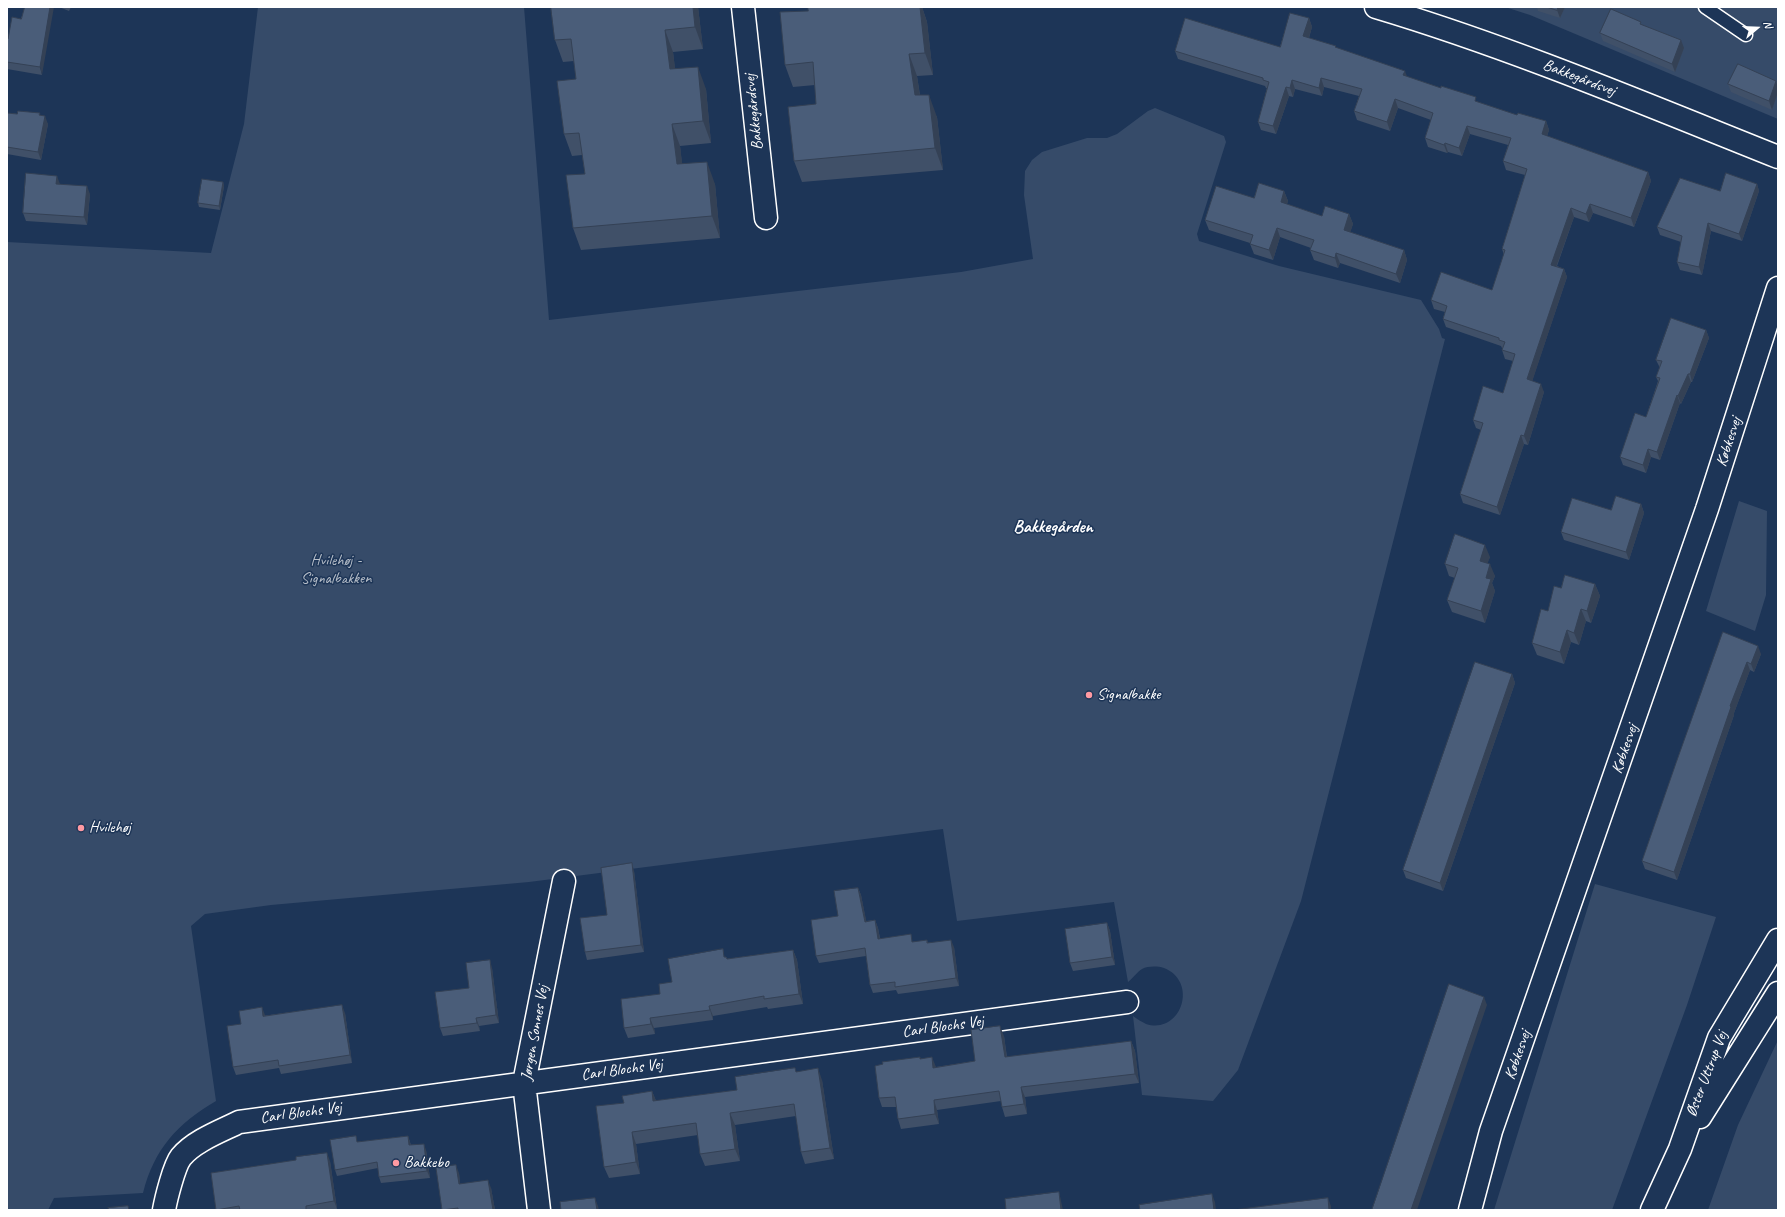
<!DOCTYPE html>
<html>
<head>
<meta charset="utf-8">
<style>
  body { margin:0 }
  #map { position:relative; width:1785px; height:1217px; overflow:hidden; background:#1d3557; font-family:Caveat,sans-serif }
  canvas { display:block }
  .frame { position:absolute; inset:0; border:8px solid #fff; pointer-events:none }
  .north { position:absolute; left:1737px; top:8px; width:40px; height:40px; -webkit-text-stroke:3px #1d3557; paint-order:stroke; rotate:71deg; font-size:11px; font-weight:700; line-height:16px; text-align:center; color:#fff }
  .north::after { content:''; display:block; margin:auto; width:14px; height:18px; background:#fff; clip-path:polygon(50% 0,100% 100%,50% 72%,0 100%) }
</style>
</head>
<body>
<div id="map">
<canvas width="1785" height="1217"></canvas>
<div class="frame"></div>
<div class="north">N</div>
</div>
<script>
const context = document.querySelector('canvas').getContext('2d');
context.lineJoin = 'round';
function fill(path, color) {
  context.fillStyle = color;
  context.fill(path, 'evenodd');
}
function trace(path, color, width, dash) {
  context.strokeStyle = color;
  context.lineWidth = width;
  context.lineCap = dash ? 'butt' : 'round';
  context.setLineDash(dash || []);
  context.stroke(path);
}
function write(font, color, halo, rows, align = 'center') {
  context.font = font + ' Caveat,sans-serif';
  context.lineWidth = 3;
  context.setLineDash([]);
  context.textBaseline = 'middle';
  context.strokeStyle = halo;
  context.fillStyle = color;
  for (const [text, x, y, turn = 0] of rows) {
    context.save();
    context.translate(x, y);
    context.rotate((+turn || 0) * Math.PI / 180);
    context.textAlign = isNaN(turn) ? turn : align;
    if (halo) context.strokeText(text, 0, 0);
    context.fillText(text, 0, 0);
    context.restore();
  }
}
const green = new Path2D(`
  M258 7H524L549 320 961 272 1033 259 1024 195 1025 171 1032 160 1042 152 1087 138H1107L1117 134 1148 111 1155 108 1224 136 1226 142 1197 234 1199 241 1279 266 1421 300 1439 329 1442 338 1445 339 1301 901 1238 1070 1213 1101 1142 1095 1133 1016C1137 1019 1142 1022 1146 1024 1181 1035 1199 982 1164 968 1157 966 1148 966 1142 969 1137 972 1133 978 1128 982L1114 902 957 921 943 829 529 882 271 905 205 914 191 926 216 1101C178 1123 154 1149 143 1193L54 1198 48 1210H7V242L211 253 244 124Z
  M1505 7H1778V119L1530 15Z
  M1739 501 1767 511 1766 595 1755 631 1706 611Z
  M1595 884 1716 917 1687 1005 1612 1210H1494Z
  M1778 1040V1210H1708L1738 1125Z`);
const service = new Path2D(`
  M1705 7 1746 35`);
const minor = new Path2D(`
  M743 7 766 218
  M1376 7C1513 48 1645 104 1778 157
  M164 1210C166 1199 174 1166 181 1157 194 1141 221 1131 239 1122L1127 1002
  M539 1210 524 1083 564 881
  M1470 1210 1491 1131 1707 509 1778 288`);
const tertiary = new Path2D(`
  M1700 1117 1778 993
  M1652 1210 1680 1149 1719 1038 1778 940`);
const wall = new Path2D(`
  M25 7 42 75 7 69V39H8L21 19Z
  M59 7H71L69 11Z
  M551 7H698L703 49 673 52 675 69 706 89 711 143 680 146 682 164 715 184 720 238 581 250 573 228 585 174 582 155 572 156 564 134 576 79 574 61 563 62 555 40Z
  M808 7H922L927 22 933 75 917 76 920 95 937 117 943 170 802 182 794 161 816 104 815 85 793 87 785 65 808 11Z
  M1537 7H1565L1560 18 1538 11Z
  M1309 18 1312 27 1309 38 1336 48 1407 77 1478 102 1517 115 1546 121 1549 130 1547 136 1648 172 1651 181 1634 227 1593 213 1589 222 1574 217 1557 266 1564 269 1567 277 1532 381 1544 392 1528 445 1524 444 1500 515 1463 503 1460 494 1481 430 1476 428 1473 420 1503 393 1513 361 1505 359 1502 350 1503 349 1502 348 1501 346 1446 327 1443 319 1445 312 1434 309 1431 300 1492 290 1504 255 1502 249 1525 175 1506 170 1503 161 1508 145 1470 134 1462 156 1448 152 1447 153 1428 147 1425 138 1431 120 1398 108 1390 131 1357 120 1354 111 1359 96 1324 87 1322 96 1295 89 1293 97 1289 96 1276 134 1261 130 1258 122 1267 88H1266L1265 86 1178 59 1175 51 1280 47Z
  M1600 33 1684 48 1675 72 1603 41Z
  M1776 81 1778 87V92L1772 110 1731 92 1728 84Z
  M7 113 17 114 40 113V115L48 124 41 160 7 154Z
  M223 182 224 186 220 210 199 207 198 203Z
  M60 184 90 194 87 225 26 221 23 213Z
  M1757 184 1759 191 1742 241 1711 231 1702 275 1680 270 1677 262 1681 242 1660 235 1657 227 1720 191Z
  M1284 191 1288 201 1287 204 1322 216 1349 214 1353 224 1350 232 1404 250 1407 260 1400 283 1340 263 1338 268 1314 260 1310 250 1311 248 1280 237 1273 260 1254 254 1250 244V243L1209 230 1205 220 1254 198Z
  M1706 330 1709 338 1692 382H1691L1681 404 1680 403 1660 460 1651 457 1646 473 1623 465 1620 457 1646 417 1658 381 1656 377 1660 368 1656 360Z
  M1641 504 1644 513 1629 560 1564 540 1561 532 1611 510Z
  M1490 557 1487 563 1495 576 1492 583 1495 591 1485 623 1452 612 1447 600 1455 578 1449 576 1445 564Z
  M1595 584 1600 596 1591 623 1586 621 1579 645 1571 642 1564 664 1537 655 1532 643 1548 611 1561 588Z
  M1723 632 1761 654 1754 672 1750 670 1734 713V715L1677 880 1645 869 1642 861Z
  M1512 674 1515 683 1443 891 1406 878 1403 870Z
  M634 871 644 952 587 960 585 952Z
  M858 888 861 895 866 921 875 920 878 928 880 938 914 942 927 940 928 943 954 947 959 986 898 994 896 990 873 993 870 985 866 956 819 963 816 956 838 916Z
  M1107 923 1110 931 1115 965 1073 971 1070 963Z
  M793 950 797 960 803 1004 768 1009 767 1007 713 1016V1020L654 1028 655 1034 628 1038 624 1028 660 994 672 982 726 957 727 959Z
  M492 968 499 1023 479 1026 480 1031 443 1036 440 1028 469 988Z
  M345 1013 352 1063 281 1074 279 1068 236 1075 233 1067 241 1024 265 1016Z
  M1004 1036 1007 1057 1131 1041 1135 1051 1139 1083 1025 1097 1027 1114 1005 1117 1002 1107 1001 1101 937 1110 939 1124 901 1129 898 1119 896 1107H882L879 1098 883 1064 920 1059 936 1067 975 1061Z
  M796 1072 822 1080 834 1159 805 1164 801 1152 796 1116 735 1125 740 1161 705 1166 700 1154 698 1135 636 1144 640 1174 609 1178 604 1167 624 1103 652 1091 656 1101 737 1090Z
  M408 1136 411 1145 426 1150 430 1178 381 1183 379 1177 378 1168 337 1176 335 1170 358 1142Z
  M330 1161 337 1209 333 1210H216L211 1173Z
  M459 1173 460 1184 491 1188 495 1210H442Z`);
const shadedWall = new Path2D(`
  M50 7H54L42 75 40 67Z
  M693 7H698L703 49 695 27Z
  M920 7H922L927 22 933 75 925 53Z
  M1558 7H1565L1560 18 1557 10Z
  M1309 18 1312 27 1307 44 1303 36Z
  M665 30 673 52 678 91 670 69Z
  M1681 40 1684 48 1675 72 1672 64Z
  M909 54 917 76 923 117 915 95Z
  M698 67 706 89 711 143 703 121Z
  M1405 71 1408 79 1403 75Z
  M1321 78 1324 87 1322 96 1319 88Z
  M1292 80 1295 89 1293 97 1290 88Z
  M1776 81 1778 87V92L1772 110 1769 101Z
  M1286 87 1289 96 1276 134 1273 126Z
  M929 95 937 117 943 170 935 148Z
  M1395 99 1398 108 1390 131 1387 122Z
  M45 116 48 124 41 160 38 152Z
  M1546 121 1549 130 1545 142 1542 134Z
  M672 124 680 146 685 186 677 164Z
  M1467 126 1470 134 1462 156 1459 148Z
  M1445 143 1448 152 1447 153 1444 145Z
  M707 162 715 184 720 238 712 216Z
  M1648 172 1651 181 1634 227 1631 218Z
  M57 176 60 184 59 192 56 184Z
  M223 182 224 186 220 210 219 206Z
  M1757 184 1759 191 1742 241 1739 234Z
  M87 186 90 194 87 225 84 217Z
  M1284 191 1288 201 1284 212 1281 202Z
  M1590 204 1593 213 1589 222 1586 214Z
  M1571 208 1574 217 1554 273 1551 265Z
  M1349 214 1353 224 1348 240 1344 230Z
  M1708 223 1711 231 1702 275 1699 267Z
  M1277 228 1280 237 1273 260 1269 250Z
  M1404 250 1407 260 1400 283 1396 274Z
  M1336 253 1340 263 1338 268 1335 258Z
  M1564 269 1567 277 1530 388 1527 379Z
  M1706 330 1709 338 1692 382 1690 374Z
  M1688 374 1691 382 1681 404 1678 396Z
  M1541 384 1544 392 1528 445 1524 436Z
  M1677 395 1680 403 1660 460 1657 452Z
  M1521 435 1524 444 1500 515 1497 507Z
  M1648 449 1651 457 1646 473 1643 465Z
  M1641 504 1644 513 1629 560 1626 552Z
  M1485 545 1490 557 1484 573 1480 561Z
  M1490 564 1495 576 1492 583 1495 591 1485 623 1481 611 1486 578Z
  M1595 584 1600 596 1591 623 1587 611Z
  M1581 609 1586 621 1579 645 1574 633Z
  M1567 630 1571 642 1564 664 1560 652Z
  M1758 646 1761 654 1754 672 1751 664Z
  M1747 662 1750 670 1734 713V715L1677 880 1674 872 1730 706Z
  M1512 674 1515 683 1443 891 1440 883Z
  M632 863 634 871 644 952 641 945Z
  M858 888 861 895 868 929 865 922Z
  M875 920 878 928 881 946 878 939Z
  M1107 923 1110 931 1115 965 1112 957Z
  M951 940 954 947 959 986 956 978Z
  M793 950 797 960 803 1004 799 994Z
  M490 960 492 968 499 1023 496 1015Z
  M1484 997 1487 1005 1417 1210H1411Z
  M342 1005 345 1013 352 1063 350 1055Z
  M709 1006 713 1016V1020L710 1010Z
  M262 1007 265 1015 266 1024 263 1016Z
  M476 1018 479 1026 480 1031 477 1023Z
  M650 1018 654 1028 655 1034 651 1024Z
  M1000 1026 1004 1036 1008 1067 1005 1057Z
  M1131 1041 1135 1051 1139 1083 1135 1074Z
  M932 1057 936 1067 937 1078 933 1068Z
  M818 1068 822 1080 834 1159 830 1148Z
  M1021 1087 1025 1097 1027 1114 1024 1104Z
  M652 1091 657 1103 653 1101Z
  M934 1100 937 1110 939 1124 935 1114Z
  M730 1113 735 1125 740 1161 735 1149Z
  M632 1132 636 1144 640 1174 636 1162Z
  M408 1136 410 1142 411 1152 409 1145Z
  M424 1144 426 1150 430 1178 427 1171Z
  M327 1153 330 1161 337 1209 334 1201Z
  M456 1165 459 1173 461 1192 459 1184Z
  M488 1180 491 1188 495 1210H493Z
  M1059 1192 1063 1210H1061Z
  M1212 1194 1215 1202 1216 1210H1214Z
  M595 1198 598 1206 599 1210H597Z
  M1328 1198 1331 1206V1210H1329Z`);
const building = new Path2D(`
  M25 7H50L40 67 7 62V39H8L12 17 21 19Z
  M551 7H693L695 27 665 30 670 69 698 67 703 121 672 124 677 164 707 162 712 216 573 228 566 175 585 174 579 133 564 134 557 81 576 79 571 39 555 40Z
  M808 7H920L925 53 909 54 915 95H929L935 148 794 161 788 107 816 104 813 62 785 65 780 12 808 11Z
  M1547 7H1558L1557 10Z
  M1611 9 1641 22 1640 24 1681 40 1672 64 1600 33Z
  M1290 13 1309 18 1303 36 1336 46 1335 47 1405 71 1403 75 1441 88V86L1476 97 1475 101 1517 115 1518 113 1546 121 1542 134 1648 172 1631 218 1590 204 1586 214 1571 208 1551 265 1564 269 1527 379 1541 384 1524 436 1521 435 1497 507 1460 494 1483 423 1473 420 1483 386 1503 393 1515 354 1502 350 1505 342 1499 340V338L1443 319 1447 306 1431 300 1441 272 1492 290 1505 250 1502 249 1527 169 1503 161 1511 138 1467 126 1459 148 1445 143 1444 145 1425 138 1433 113 1395 99 1387 122 1354 111 1362 89 1321 78 1319 88 1292 80 1290 88 1286 87 1273 126 1258 122 1269 82 1263 80V78L1175 51 1185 18 1280 47Z
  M1738 64 1776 81 1769 101 1728 84Z
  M18 111 40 113 39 115 45 116 38 152 7 147V113L17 114Z
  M26 173 57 176 56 184 87 186 84 217 23 213Z
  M1726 173 1757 184 1739 234 1708 223 1699 267 1677 262 1682 236 1657 227 1680 178 1720 191Z
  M202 179 223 182 219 206 198 203Z
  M1259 183 1284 191 1281 202 1322 216 1325 206 1349 214 1344 230 1404 250 1396 274 1336 253 1335 258 1310 250 1314 240 1277 228 1269 250 1250 244 1253 235 1205 220 1216 186 1254 198Z
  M1671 318 1706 330 1690 374H1688L1678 396 1677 395 1657 452 1648 449 1643 465 1620 457 1635 413 1646 417 1660 378 1656 377 1662 361 1656 360Z
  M1616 496 1641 504 1626 552 1561 532 1572 498 1611 510Z
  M1455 534 1485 545 1480 561 1490 564 1486 578 1491 579 1481 611 1447 600 1458 568 1445 564Z
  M1565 575 1595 584 1587 611 1581 609 1574 633 1567 630 1560 652 1532 643 1541 609 1548 611 1554 586 1561 588Z
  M1723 632 1758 646 1751 664 1747 662 1730 706 1731 707 1674 872 1642 861 1676 763Z
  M1475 662 1512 674 1440 883 1403 870Z
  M632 863 641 945 585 952 580 918 607 915 601 868Z
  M858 888 865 922 875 920 878 939 911 934 912 942 927 940V943L951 940 956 978 895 987V982L870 985 865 948 816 956 811 920 838 916 834 891Z
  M1107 923 1112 957 1070 963 1065 929Z
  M723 949 724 957H726L727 959 793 950 799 994 764 999V996L709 1006 710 1010 650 1018 651 1024 624 1028 621 999 660 994 659 984 672 982 668 959Z
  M490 960 496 1015 476 1018 477 1023 440 1028 435 992 469 988 466 963Z
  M1449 984 1484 997 1411 1210H1372Z
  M342 1005 350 1055 279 1066 278 1060 233 1067 227 1026 241 1024 239 1011 262 1007 263 1016Z
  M1000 1026 1005 1057 1131 1041 1135 1074 1021 1087 1024 1104 1002 1107 999 1091 934 1100 935 1114 898 1119 895 1097 879 1098 875 1066 883 1064 882 1062 920 1057V1059L932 1057 933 1068 975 1061 971 1030Z
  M795 1068 796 1072 818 1068 830 1148 801 1152 794 1104 730 1113 735 1149 700 1154 696 1123 632 1132 636 1162 604 1167 596 1106 624 1103 622 1096 652 1091 653 1101 737 1090 735 1077Z
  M356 1136 357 1142 408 1136 409 1145 424 1144 427 1171 379 1177 377 1162 335 1170 330 1140Z
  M327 1153 334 1201 306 1206V1210H240L239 1206 216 1210 211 1173 296 1160V1157Z
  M456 1165 459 1184 488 1180 493 1210H458V1208L442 1210 436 1168Z
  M1059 1192 1061 1210H1006L1005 1199Z
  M1212 1194 1214 1210H1140L1139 1205Z
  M595 1198 597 1210H561L560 1202Z
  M1328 1198 1329 1210H1234Z
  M128 1206 129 1210H109L108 1208Z`);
const markers = [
  [1089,695,4,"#ff9aa2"],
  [81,828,4,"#ff9aa2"],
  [396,1163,4,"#ff9aa2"]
];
const streetNames = [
  ["Bakkegårdsvej",1579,78,21],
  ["Bakkegårdsvej",754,112,-96],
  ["Købkesvej",1729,442,-72],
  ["Købkesvej",1625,749,-71],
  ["Carl Blochs Vej",943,1027,-8],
  ["Jørgen Sonnes Vej",535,1033,-80],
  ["Købkesvej",1518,1055,-71],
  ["Carl Blochs Vej",622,1070,-8],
  ["Øster Uttrup Vej",1707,1074,-69],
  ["Carl Blochs Vej",301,1113,-8]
];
const parkNames = [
  ["Hvilehøj -",336,561],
  ["Signalbakken",336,579]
];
const poiNames = [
  ["Signalbakke",1097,695],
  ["Hvilehøj",89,828],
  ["Bakkebo",404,1163]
];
const quarterNames = [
  ["Bakkegården",1053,527]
];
fill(green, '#364b69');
trace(service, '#fff', 15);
trace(minor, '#fff', 25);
trace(tertiary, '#fff', 25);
trace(service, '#1d3557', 12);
trace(minor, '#1d3557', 22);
trace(tertiary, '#1d3557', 22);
fill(wall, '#405068');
fill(shadedWall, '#344155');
fill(building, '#4a5d79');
trace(building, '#344155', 1);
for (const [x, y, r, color] of markers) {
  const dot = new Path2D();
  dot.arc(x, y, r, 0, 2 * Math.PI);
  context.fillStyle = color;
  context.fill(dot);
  trace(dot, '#1d3557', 1.5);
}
write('16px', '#fff', '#1d3557', streetNames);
write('16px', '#b9c0ca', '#1d3557', parkNames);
write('16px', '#fff', '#1d3557', poiNames, 'left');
write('bold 18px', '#fff', '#1d3557', quarterNames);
</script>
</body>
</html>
